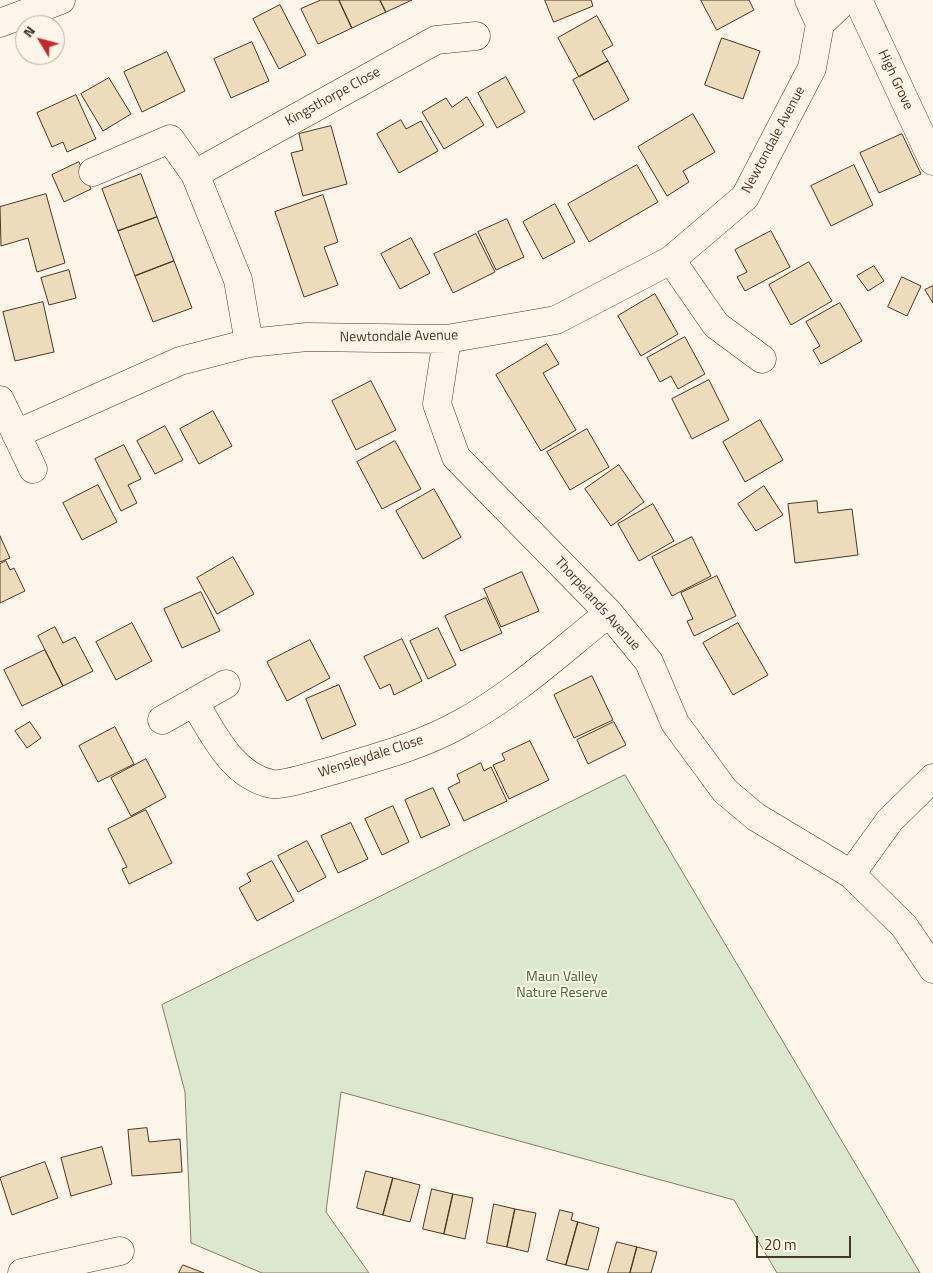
<!DOCTYPE html>
<html>
<head>
<meta charset="utf-8">
<style>
  body { margin:0 }
  #map { position:relative; width:933px; height:1273px; overflow:hidden; background:#fbf6e9; font-family:"Titillium Web",sans-serif }
  canvas { display:block }
  .north { position:absolute; left:15px; top:15px; width:50px; height:50px; box-sizing:border-box; background:#fbf6e9; border:1px solid #b4a999; border-radius:50%; rotate:307deg; font-size:14px; font-weight:700; line-height:20px; text-align:center; color:#4a3520 }
  .north::after { content:''; display:block; margin:auto; width:18px; height:22px; background:#c62828; clip-path:polygon(50% 0,100% 100%,50% 72%,0 100%) }
  .scale { position:absolute; left:756px; top:1236px; width:95px; height:22px; box-sizing:border-box; border:2px solid #4a3520; border-top:0; padding-left:6px; font-size:15px; line-height:18px; white-space:nowrap; color:#4a3520; -webkit-text-stroke:4px #fbf6e9; paint-order:stroke }
</style>
</head>
<body>
<div id="map">
<canvas width="933" height="1273"></canvas>
<div class="north">N</div>
<div class="scale">20 m</div>
</div>
<script>
const context = document.querySelector('canvas').getContext('2d');
context.lineJoin = 'round';
function fill(path, color) {
  context.fillStyle = color;
  context.fill(path, 'evenodd');
}
function trace(path, color, width, dash) {
  context.strokeStyle = color;
  context.lineWidth = width;
  context.lineCap = dash ? 'butt' : 'round';
  context.setLineDash(dash || []);
  context.stroke(path);
}
function write(font, color, halo, rows, align = 'center') {
  context.font = font + ' "Titillium Web",sans-serif';
  context.lineWidth = 4;
  context.setLineDash([]);
  context.textBaseline = 'middle';
  context.strokeStyle = halo;
  context.fillStyle = color;
  for (const [text, x, y, turn = 0] of rows) {
    context.save();
    context.translate(x, y);
    context.rotate((+turn || 0) * Math.PI / 180);
    context.textAlign = isNaN(turn) ? turn : align;
    if (halo) context.strokeText(text, 0, 0);
    context.fillText(text, 0, 0);
    context.restore();
  }
}
const green = new Path2D(`
  M625 775 920 1273H777L734 1200 341 1092 326 1212 369 1273H262L191 1243 185 1092 162 1005Z`);
const building = new Path2D(`
  M321 0H339L352 28 318 44 301 9Z
  M339 0H380L386 12 352 28Z
  M380 0H412L386 12Z
  M545 0H591L593 6 554 22Z
  M701 0H749L754 10 717 30Z
  M280 5 306 55 279 69 253 19Z
  M597 16 613 45 602 51 608 61 579 77 558 38Z
  M722 38 760 51 743 99 705 85Z
  M252 42 269 81 231 98 214 59Z
  M167 52 185 91 142 112 124 72Z
  M608 61 629 100 594 120 573 80Z
  M506 77 525 112 497 128 478 93Z
  M109 78 131 114 103 131 81 94Z
  M76 95 96 139 67 152 63 142 52 147 37 113Z
  M467 97 484 125 444 149 422 112 446 98 452 107Z
  M693 114 715 152 683 171 689 182 667 196 638 147Z
  M401 120 406 129 421 121 438 151 399 173 377 134Z
  M331 126 347 184 303 196 291 153 303 150 299 134Z
  M902 134 921 174 879 193 860 153Z
  M79 162 91 189 64 202 52 175Z
  M637 165 658 202 589 242 568 204Z
  M854 165 873 205 831 226 811 186Z
  M141 174 157 217 118 231 102 189Z
  M46 194 65 263 37 272 28 238 1 246 0 207Z
  M323 195 338 242 324 247 338 285 304 297 275 212Z
  M555 204 575 242 543 259 523 222Z
  M157 217 174 261 135 276 118 231Z
  M507 219 524 257 496 270 478 232Z
  M771 231 790 267 745 291 737 277 747 272 735 250Z
  M476 234 495 272 453 293 434 254Z
  M411 238 430 273 400 289 381 254Z
  M174 261 192 308 153 322 135 276Z
  M809 262 832 301 791 325 769 285Z
  M874 266 884 281 868 291 857 276Z
  M69 270 76 298 49 305 41 278Z
  M902 277 921 286 907 316 888 307Z
  M933 286V303L925 290Z
  M655 294 678 334 641 356 618 316Z
  M43 302 54 352 15 361 3 312Z
  M840 303 862 341 821 364 813 350 820 346 806 322Z
  M685 337 705 374 678 389 671 376 660 382 647 358Z
  M547 344 559 364 543 373 576 430 541 451 496 375Z
  M709 380 729 420 692 439 672 399Z
  M371 381 396 430 356 450 332 401Z
  M213 411 232 446 199 464 180 429Z
  M760 420 783 460 745 482 723 442Z
  M165 426 183 460 155 474 137 441Z
  M587 429 609 467 570 490 547 452Z
  M395 441 421 489 382 509 357 462Z
  M124 445 141 479 128 485 137 503 121 511 95 459Z
  M619 465 644 502 611 526 585 489Z
  M98 485 117 522 82 540 63 503Z
  M764 486 783 515 756 531 738 504Z
  M434 489 461 537 423 559 396 511Z
  M817 501 818 513 852 509 858 555 795 563 788 504Z
  M653 504 674 541 639 561 618 524Z
  M0 536 10 558 0 562Z
  M692 537 711 576 672 596 652 557Z
  M233 557 254 594 217 614 197 578Z
  M6 561 10 570 14 568 25 591 0 603V564Z
  M522 572 539 611 501 627 484 589Z
  M717 576 736 616 694 636 687 621 693 619 681 593Z
  M201 592 220 631 182 648 164 609Z
  M486 598 502 633 461 651 445 616Z
  M132 623 152 661 116 680 96 642Z
  M738 623 768 675 733 695 703 643Z
  M55 627 63 643 75 637 93 671 63 686 38 636Z
  M438 628 456 665 428 679 410 641Z
  M402 639 422 681 394 695 390 684 380 689 364 657Z
  M310 640 330 678 287 701 267 662Z
  M45 650 63 686 22 706 4 670Z
  M592 676 613 720 574 738 554 695Z
  M339 685 356 725 322 739 306 699Z
  M30 722 41 738 27 748 15 731Z
  M614 722 626 745 588 764 577 740Z
  M115 727 134 764 98 782 79 746Z
  M530 741 549 780 509 799 493 765 505 760 502 754Z
  M146 759 166 797 131 816 111 778Z
  M481 763 484 771 491 767 507 801 464 821 448 788 460 782 457 775Z
  M433 788 450 825 421 838 405 800Z
  M393 806 409 842 382 855 365 819Z
  M146 810 172 863 129 884 122 869 127 867 108 829Z
  M351 823 368 859 338 873 321 836Z
  M307 841 326 877 298 892 278 856Z
  M272 861 294 901 257 921 239 888 251 881 247 874Z
  M147 1128 149 1142 180 1139 182 1172 132 1176 128 1130Z
  M102 1147 112 1184 71 1196 61 1158Z
  M45 1162 58 1198 12 1215 0 1178Z
  M366 1171 393 1178 383 1215 357 1208Z
  M393 1178 420 1185 410 1222 383 1215Z
  M432 1189 453 1194 444 1234 423 1229Z
  M453 1194 473 1198 465 1239 444 1234Z
  M494 1204 515 1209 507 1247 487 1243Z
  M515 1209 536 1213 528 1252 507 1247Z
  M560 1210 573 1213 571 1220 578 1222 566 1265 547 1260Z
  M578 1222 599 1228 588 1270 566 1265Z
  M617 1242 637 1247 630 1273H608Z
  M637 1247 657 1252 651 1273H630Z
  M183 1265 204 1273H179Z`);
const minor = new Path2D(`
  M809 0 820 24
  M858 0 933 161
  M93 172 170 139 195 174 238 280 249 343
  M195 174 436 40 476 36
  M671 260 716 325 762 359
  M447 339 437 404 456 457 609 613 649 662 675 723 725 791 756 817 851 874 904 926 933 969
  M0 400 33 469
  M16 434 180 361 249 343 307 337 447 339 556 320 671 260 745 197 812 68 820 24 845 0
  M194 702C213 733 232 776 272 784 283 786 323 773 335 770 377 757 421 746 460 724 514 695 561 651 609 613
  M162 720 226 684
  M851 874 890 820 933 778
  M22 1273 120 1251`);
const primary = new Path2D(`
  M0 23 61 0`);
const streetNames = [
  ["High Grove",895,80,65],
  ["Kingsthorpe Close",333,97,-29],
  ["Newtondale Avenue",774,140,-62],
  ["Newtondale Avenue",399,337,-1],
  ["Thorpelands Avenue",597,604,48],
  ["Wensleydale Close",371,757,-18]
];
const parkNames = [
  ["Maun Valley",562,978],
  ["Nature Reserve",562,994]
];
fill(green, '#dce7d0');
trace(green, '#887966', 1);
fill(building, '#ecdcbc');
trace(building, '#4a3520', 1);
trace(minor, '#4a3520', 29);
trace(primary, '#4a3520', 29);
trace(minor, '#fbf6e9', 28);
trace(primary, '#fbf6e9', 28);
write('14px', '#4a3520', '#fbf6e9', streetNames);
write('14px', '#436837', '#fbf6e9', parkNames);
</script>
</body>
</html>
